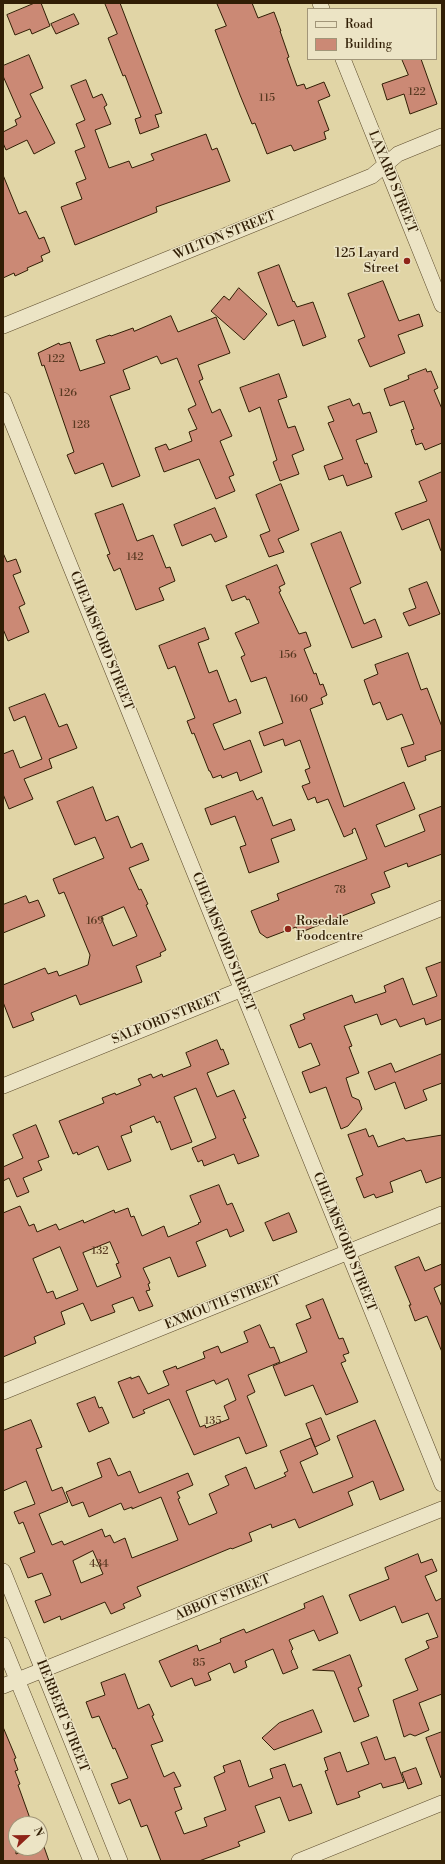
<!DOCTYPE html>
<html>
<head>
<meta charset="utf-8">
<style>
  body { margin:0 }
  #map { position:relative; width:445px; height:1864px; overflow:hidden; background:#e1d5a6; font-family:"Libre Bodoni",serif }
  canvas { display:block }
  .frame { position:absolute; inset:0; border:4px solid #311e05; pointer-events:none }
  .legend { position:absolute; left:307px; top:8px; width:130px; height:52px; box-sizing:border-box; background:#ece4c5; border:1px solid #a19578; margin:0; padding:5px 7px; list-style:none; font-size:12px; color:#311e05 }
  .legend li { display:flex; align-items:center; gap:8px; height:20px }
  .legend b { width:20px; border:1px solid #a19578 }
  .north { position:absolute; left:8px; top:1816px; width:40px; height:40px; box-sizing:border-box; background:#ece4c5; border:1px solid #a19578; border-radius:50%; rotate:68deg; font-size:11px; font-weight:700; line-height:16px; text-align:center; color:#311e05 }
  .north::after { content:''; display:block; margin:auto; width:14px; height:18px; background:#8f2418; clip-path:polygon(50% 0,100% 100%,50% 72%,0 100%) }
</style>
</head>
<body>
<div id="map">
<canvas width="445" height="1864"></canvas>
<div class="frame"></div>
<ul class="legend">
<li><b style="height:5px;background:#ece4c5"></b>Road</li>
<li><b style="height:11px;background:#cb8975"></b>Building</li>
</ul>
<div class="north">N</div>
</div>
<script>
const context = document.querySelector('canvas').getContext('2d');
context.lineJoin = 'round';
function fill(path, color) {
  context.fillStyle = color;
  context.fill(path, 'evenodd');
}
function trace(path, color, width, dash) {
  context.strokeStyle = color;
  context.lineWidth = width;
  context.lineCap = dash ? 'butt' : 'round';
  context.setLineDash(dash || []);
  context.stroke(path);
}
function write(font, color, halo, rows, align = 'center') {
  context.font = font + ' "Libre Bodoni",serif';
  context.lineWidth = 3;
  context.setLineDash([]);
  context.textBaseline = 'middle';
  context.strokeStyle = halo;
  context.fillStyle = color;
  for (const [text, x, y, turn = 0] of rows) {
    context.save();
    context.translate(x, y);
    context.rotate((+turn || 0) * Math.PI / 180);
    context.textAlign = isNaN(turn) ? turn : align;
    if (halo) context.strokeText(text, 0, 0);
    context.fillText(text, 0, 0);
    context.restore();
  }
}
const building = new Path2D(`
  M35 3H41L50 26 32 34 30 29 15 35 7 15Z
  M105 3H120L162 113 155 115 159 127 140 134 135 119 141 117 125 75 123 76 108 38 117 34Z
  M217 3H252L258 18 274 12 281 31H280L289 57 287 58 297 86 304 84 306 89 324 82 330 96 318 101 329 130 324 132 326 139 294 151 291 145 267 154 255 123 252 124 240 95 215 30 226 26Z
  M74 14 79 24 56 34 51 24Z
  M29 55 43 88 30 94 55 143 34 154 27 140 6 150 3 143V132L17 125 15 120 21 117 3 76V66Z
  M402 59H421L437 104 410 114 404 94 387 100 382 84 408 75Z
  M86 80 93 98 102 94 107 105 104 107 111 124 95 130 109 168 129 161 132 168 154 160 151 154 206 134 212 150 217 148 230 181 156 207 157 212 75 245 61 207 82 199 76 183 86 179 75 151 85 147 76 124 85 120 71 86Z
  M3 175 19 214 26 211 39 239 44 237 50 252 41 256 43 261 27 268 28 270 15 276 14 273 3 278Z
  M279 265 293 302 294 301 297 307 313 302 326 337 303 346 294 320 278 326 258 273Z
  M383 281 399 321 419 314 423 326 398 335 405 353 370 367 358 340 365 337 348 294Z
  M239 288 267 314 244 340 211 311 224 296 229 300Z
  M171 316 178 332 216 317 230 353 198 365 203 379 199 381 212 413 220 409 232 436 220 441 234 475 229 477 235 491 216 499 199 459 164 472 155 448 166 444 169 450 192 441 189 432 197 429 188 409 196 405 177 358 161 364 157 356 123 370 130 389 110 396 140 476 112 487 103 463 75 474 67 455 74 452 44 365 42 366 38 353 59 343 60 345 70 342 80 371 105 363 96 340 110 335 111 336 133 328 134 331Z
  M426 369 427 372 431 371 438 388 434 390 442 409V443L425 450 422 443 416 445 411 430 414 429 404 401 390 406 384 389 409 379 408 376Z
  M279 374 287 397 278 400 288 428 295 426 304 450 292 455 299 474 280 481 273 462 277 460 260 407 249 412 240 388Z
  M350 399 353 406 359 403 363 414 370 412 377 432 356 440 365 464 367 463 372 477 347 486 343 475 329 480 324 466 343 459 328 423 334 421 328 407Z
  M442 472V551H441L429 519 402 530 395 513 427 501 419 482Z
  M281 484 299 530 278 539 284 552 269 557 260 535 270 531 256 495Z
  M123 504 137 541 153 535 166 568 170 567 175 581 159 588 164 600 136 610 120 568 114 571 107 555 110 554 95 514Z
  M215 508 227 537 215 542 211 534 182 546 174 525Z
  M341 532 361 583 350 588 364 624 375 619 382 637 352 648 311 544Z
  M3 553 7 562 16 559 21 572 13 575 25 604 19 607 29 632 8 641 3 629Z
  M277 565 285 584 279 587 281 591 279 592 299 634 306 632 311 646 304 649 314 674 316 673 320 685 323 684 327 695 321 698 323 704 310 709 344 807 404 782 415 809 376 825 385 847 425 831 419 815 442 806V854L408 867 407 863 384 872 390 887 371 894 375 903 299 933 296 927 267 938 260 933 251 911 279 900 277 894 367 859 355 828 352 830 353 833 344 837 328 799 317 803 315 797 308 800 302 786 310 783 305 770 310 768 300 740 285 746 283 739 264 746 259 732 283 723 266 677 251 682 241 657 245 655 235 633 259 623 249 599 247 600 245 596 232 601 226 586Z
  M427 582 440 614 409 626 403 613 416 608 409 589Z
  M205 628 209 639 198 643 209 673 217 670 229 702 236 699 241 713 213 724 224 750 250 740 262 772 240 781 237 772 222 778 221 775 213 778 210 771H209L194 733 192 734 187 721 195 718 175 666 168 669 159 646Z
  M408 653 421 690 427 688 442 727V750L425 756 426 760 408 767 401 748 414 744 402 714 387 720 380 702 373 705 364 680 378 674 375 665Z
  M45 694 59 727 67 724 77 748 49 759 52 768 24 779 33 799 9 809 3 794V754L13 750 20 768 42 759 25 716 14 721 9 708Z
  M93 787 106 821 118 816 131 848 142 843 149 860 129 868 139 890 141 889 148 904 146 905 166 950 160 953 161 956 136 966 142 982 80 1005 76 995 31 1013 34 1020 13 1028 3 1002V985L45 968 48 974 57 971 59 976 88 965 90 955 64 892 59 894 53 879 104 858 95 837 75 845 57 802ZM124 907 137 936 113 946 101 917Z
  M253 791 257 800 262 797 273 826 291 819 295 830 271 839 279 862 249 873 240 847 246 845 235 816 211 825 205 809Z
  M26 896 29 903 38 900 45 916 3 933V905Z
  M442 962V1019L426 1025 424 1018 400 1027 396 1019 381 1025 377 1014 344 1026 352 1046 349 1047 359 1073 346 1078 352 1097 359 1100 362 1109 348 1126 341 1129 326 1087 310 1093 302 1072 320 1065 311 1043 299 1048 290 1025 305 1019 303 1014 352 995 355 1003 386 992 384 986 403 978 413 1005 437 996 426 968Z
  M217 1040 221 1050 223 1049 229 1064 207 1073 217 1097 234 1090 246 1118 243 1119 259 1156 238 1164 234 1154 204 1166 202 1160 198 1162 192 1148 216 1138 196 1088 174 1097 192 1142 171 1150 160 1121 157 1123 154 1116 130 1126 132 1132 121 1136 131 1161 108 1170 98 1146 78 1155 77 1152 73 1154 59 1121 104 1103 102 1098 115 1093 116 1095 141 1085 138 1079 151 1074 153 1078 162 1074 163 1077 191 1066 186 1053Z
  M442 1054V1083L423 1090 427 1100 405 1109 395 1082 375 1090 368 1072 391 1063 395 1072Z
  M36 1125 49 1157 38 1161 42 1170 23 1178 29 1192 17 1197 9 1178 3 1181V1167L23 1158 13 1135Z
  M366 1129 369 1137 373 1135 378 1147 404 1138 406 1141 442 1135V1177L426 1183 421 1170 390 1182 393 1192 376 1198 374 1194 364 1198 356 1178 363 1175 348 1135Z
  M219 1185 227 1205 232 1203 244 1231 230 1237 227 1229 196 1242 206 1266 178 1277 170 1257 143 1268 150 1283 148 1284 150 1290 146 1291 153 1306 139 1311 133 1297 112 1305 115 1312 91 1321 83 1303 61 1312 65 1324 34 1337 36 1343 3 1357V1213L20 1206 29 1226 34 1224 37 1232 56 1224 59 1230 83 1220 84 1223 114 1210 115 1213 128 1208 131 1217 134 1216 142 1236 164 1226 168 1237 199 1224 198 1223 201 1222 190 1196ZM110 1242 119 1263 116 1264 121 1277 97 1287 83 1253ZM60 1247 78 1290 56 1299 53 1291 47 1293 33 1259Z
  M289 1213 297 1232 273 1241 265 1223Z
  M419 1257 425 1271 442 1264V1284L434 1288 442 1307V1352L427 1316 415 1321 409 1305H411L395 1267Z
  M323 1299 339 1339 343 1338 349 1353 343 1355 346 1361 341 1363 358 1402 326 1415 313 1385 285 1396 273 1366 307 1352 296 1324 311 1318 306 1306Z
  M260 1325 270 1348 274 1347 280 1362 248 1375 255 1392 247 1396 267 1446 246 1454 239 1437 194 1455 169 1399 143 1410 145 1413 133 1418 118 1382 131 1377V1379L139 1376 148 1394 169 1385 163 1371 176 1366 177 1369 205 1358 203 1352 218 1346 221 1353 248 1342 244 1332ZM228 1379 236 1400 224 1406 229 1419 206 1428 205 1425 200 1427 186 1391 214 1380 216 1384Z
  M95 1397 99 1408 102 1407 109 1423 89 1432 77 1404Z
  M321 1418 330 1440 315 1447 306 1424Z
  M31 1420 42 1447 36 1449 52 1491 62 1487 68 1502 39 1514 52 1545 62 1541 64 1545 102 1529 105 1537 110 1535 114 1543 125 1538 132 1558 178 1540 161 1497 132 1509V1507L124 1510 121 1503 89 1517 83 1502 72 1506 66 1492 102 1477 97 1463 110 1458 118 1476 130 1471 139 1493 188 1473 193 1485 177 1492 180 1498 178 1499 189 1525 217 1513 209 1494 229 1485 225 1476 246 1467 255 1489 286 1476 284 1473 288 1471 280 1451 311 1438 318 1454 300 1462 313 1493 353 1477 337 1436 375 1420 404 1490 380 1500 373 1481 348 1492 353 1505 299 1528 295 1519 272 1528 271 1524 249 1533 252 1541 232 1549 231 1548 137 1587 141 1596 123 1604 125 1608 111 1614 105 1602 61 1620 60 1616 44 1623 35 1601 51 1595 42 1573 28 1578 20 1558 35 1552 23 1522 19 1524 14 1512 35 1504 26 1481 3 1491V1431ZM93 1551 103 1574 81 1583 73 1561Z
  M418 1554 421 1563 432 1559 437 1571 425 1576 436 1601 442 1598V1694L419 1703 429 1730 415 1736 410 1734 404 1737 393 1700 418 1690 405 1659 429 1648 426 1641 438 1637 428 1613 402 1623 395 1606 360 1621 349 1595 389 1579 385 1568Z
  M323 1596 338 1633 319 1641 314 1630 289 1640 293 1649 291 1651 298 1668 283 1674 273 1649 245 1661 247 1667 234 1673 230 1663 208 1673 211 1680 195 1686 192 1678 171 1687 159 1661 197 1645 199 1651 221 1642 220 1639 244 1629 246 1633 305 1608 304 1604Z
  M350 1655 362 1686 358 1688 369 1716 354 1722 334 1671 313 1670Z
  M125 1674 138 1709 149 1704 154 1715 152 1716 163 1741 151 1745 164 1777 174 1772 181 1786 174 1788 182 1809 175 1812 184 1834 207 1826 204 1818 226 1810 214 1777 225 1772 223 1766 240 1760 249 1787 273 1778 270 1769 285 1764 293 1787 301 1784 312 1813 289 1821 280 1797 255 1806 265 1832 238 1842 240 1846 199 1861H161L147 1825 141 1827 130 1799 119 1804 111 1784 128 1778 115 1748 113 1749 99 1716 92 1718 86 1702 105 1695 101 1683Z
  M313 1710 322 1732 274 1750 262 1738 279 1723Z
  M3 1727 16 1758 14 1759 18 1770 15 1771 20 1784 18 1785 32 1824H16V1854L32 1848H40V1845L43 1844 49 1861H3Z
  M442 1732V1777L441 1778 426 1738Z
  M377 1737 385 1760 395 1757 404 1782 383 1788 381 1783 358 1792 360 1797 337 1805 325 1771 328 1770 324 1758 340 1752 347 1772 369 1764 361 1743Z
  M416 1768 422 1784 408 1789 402 1773Z`);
const minor = new Path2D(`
  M320 3 322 9
  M343 59 442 305
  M3 326 372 176 398 154 442 136
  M3 400 442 1484
  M3 1086 442 908
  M3 1392 442 1214
  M3 1571 120 1861
  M3 1645 91 1861
  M3 1686 442 1509
  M299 1861 442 1803`);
const markers = [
  [407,261,4,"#8f2418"],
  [288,929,4,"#8f2418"]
];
const numberNames = [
  ["122",417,92],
  ["115",267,98],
  ["122",56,359],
  ["126",68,393],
  ["128",81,425],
  ["142",135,557],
  ["156",288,655],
  ["160",299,699],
  ["78",340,890],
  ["169",95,921],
  ["132",100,1251],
  ["135",213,1421],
  ["434",99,1564],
  ["85",199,1663]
];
const streetNames = [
  ["LAYARD STREET",392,182,68],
  ["WILTON STREET",225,236,-22],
  ["CHELMSFORD STREET",101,641,68],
  ["CHELMSFORD STREET",223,942,68],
  ["SALFORD STREET",167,1019,-22],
  ["CHELMSFORD STREET",344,1242,68],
  ["EXMOUTH STREET",223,1303,-22],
  ["ABBOT STREET",223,1598,-22],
  ["HERBERT STREET",62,1716,68]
];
const poiNames = [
  ["125 Layard",399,254],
  ["Street",399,269],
  ["Rosedale",296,922,"left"],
  ["Foodcentre",296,937,"left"]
];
fill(building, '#cb8975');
trace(building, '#311e05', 1);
trace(minor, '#5d4c2d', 16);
trace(minor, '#ece4c5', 15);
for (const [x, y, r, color] of markers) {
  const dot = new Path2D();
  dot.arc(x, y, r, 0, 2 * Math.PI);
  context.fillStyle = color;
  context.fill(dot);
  trace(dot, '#ece4c5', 1.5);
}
write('11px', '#583921', null, numberNames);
write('13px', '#311e05', '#ece4c5', streetNames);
write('13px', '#311e05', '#ece4c5', poiNames, 'right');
</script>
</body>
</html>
